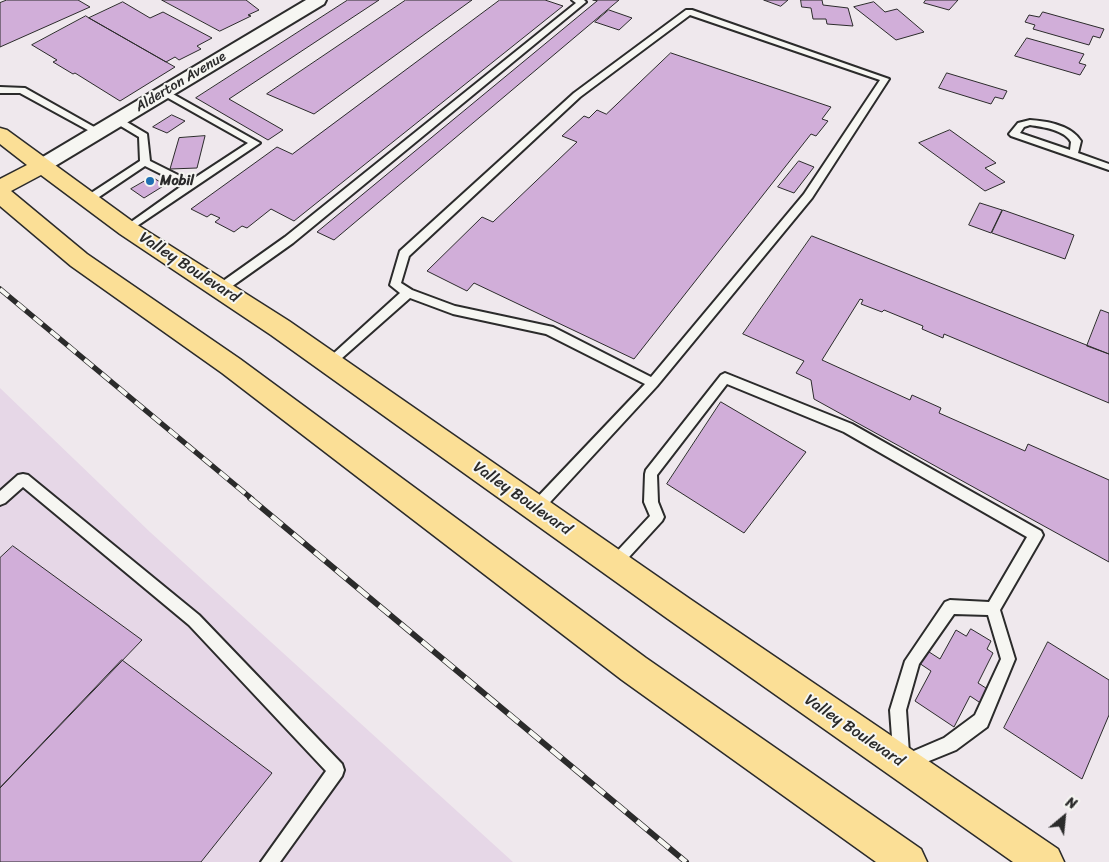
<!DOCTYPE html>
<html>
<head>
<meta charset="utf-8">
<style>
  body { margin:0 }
  #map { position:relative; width:1109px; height:862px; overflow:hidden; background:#efe8ed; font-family:Sriracha,sans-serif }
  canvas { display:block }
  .north { position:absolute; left:1039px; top:792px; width:50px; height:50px; -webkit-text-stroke:4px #f6f6f2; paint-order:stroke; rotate:28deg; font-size:14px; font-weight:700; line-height:20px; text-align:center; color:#2b2b2b }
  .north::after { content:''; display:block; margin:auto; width:18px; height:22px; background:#2b2b2b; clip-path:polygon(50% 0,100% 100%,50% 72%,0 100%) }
</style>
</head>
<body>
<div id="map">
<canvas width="1109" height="862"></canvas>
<div class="north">N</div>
</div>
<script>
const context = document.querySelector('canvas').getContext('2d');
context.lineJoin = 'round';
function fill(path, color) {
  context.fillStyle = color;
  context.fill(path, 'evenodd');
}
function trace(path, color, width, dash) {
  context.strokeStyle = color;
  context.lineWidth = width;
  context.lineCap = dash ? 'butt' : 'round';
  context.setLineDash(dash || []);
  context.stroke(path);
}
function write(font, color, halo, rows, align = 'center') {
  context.font = font + ' Sriracha,sans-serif';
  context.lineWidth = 4;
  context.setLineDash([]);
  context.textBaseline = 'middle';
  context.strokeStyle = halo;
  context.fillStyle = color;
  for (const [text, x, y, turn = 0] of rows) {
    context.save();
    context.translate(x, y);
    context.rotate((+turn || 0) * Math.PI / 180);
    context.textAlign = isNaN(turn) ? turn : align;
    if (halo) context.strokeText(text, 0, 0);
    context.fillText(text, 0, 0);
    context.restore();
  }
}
const built = new Path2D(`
  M0 388 150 532 513 862H0Z`);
const building = new Path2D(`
  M7 0H78L90 7 0 47V3Z
  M162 0H246L259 10 248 15 251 16 220 31Z
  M348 0H379L229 99 283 130 268 140 196 98Z
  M406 0H472L314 114 267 94Z
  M500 0H545L563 6 294 221 271 209 247 228 242 226 234 232 215 222 220 218 211 214 207 217 191 209 277 147 292 154Z
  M593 0H619L334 240 317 232 597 1Z
  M764 0H788L781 6Z
  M801 0H822L823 5 848 8 853 26 827 24 826 19H813L811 8 802 7Z
  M926 0H958L949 10 924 3Z
  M123 2 150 18 163 12 212 38 197 46 201 49 179 60 175 57 166 62 89 18Z
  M874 2 885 12 897 9 924 32 896 40 854 7Z
  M609 10 632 18 619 30 595 22Z
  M1043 12 1104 29 1100 38 1093 36 1089 45 1033 29 1035 25 1025 22 1029 15 1039 17Z
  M86 16 89 18 175 67 120 101 75 73 73 74 53 62 57 60 32 45Z
  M1027 38 1084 54 1079 63 1086 65 1080 75 1015 56Z
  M671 53 831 107 822 119 828 121 816 136 811 134 634 359 474 283 467 291 427 271 482 217 493 222 577 142 562 136 584 116 589 118 597 110 606 114Z
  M947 73 1007 91 1003 99 995 97 991 104 939 88Z
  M172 115 185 121 167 133 153 127Z
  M950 130 996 163 985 168 1005 182 985 191 919 143Z
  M205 136 197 168 170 169 179 138Z
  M799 161 814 167 794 193 778 187Z
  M152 177 165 185 144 198 131 189Z
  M980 203 1002 210 991 233 969 225Z
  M1003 210 1074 235 1065 259 992 233Z
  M812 236 1109 354V403L944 334 943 338 922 329 923 326 884 310 882 312 861 304 863 300 860 299 822 360 910 400 912 395 941 408 939 413 1025 451 1028 444 1109 480V562L814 399 811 380 796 373 804 361 743 334Z
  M1101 310 1109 313V354L1087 346Z
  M721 402 806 452 744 533 667 484Z
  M13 546 142 640 0 788V558Z
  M971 629 991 641 987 649 993 653 978 683 989 690 982 704 970 696 954 727 915 701 931 671 919 663 926 650 940 659 956 630 966 636Z
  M1048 642 1109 680V715L1082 779 1004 728Z
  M122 660 272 773 201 862H0V788Z`);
const lane = new Path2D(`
  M572 0H584L586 2 293 243 224 292H216L215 289 216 286 285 237 576 3Z
  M686 10H692L889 79 812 198 657 386 540 513 535 515 530 513 528 509 530 505 645 384 546 334 453 314 410 298 333 366H325L323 363 400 293 390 285 400 251 574 93ZM690 15 880 80 804 194 651 377 553 327 455 306 412 290 401 283 409 256 580 97Z
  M0 87 25 88 103 132 101 134H95L20 93H0Z
  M164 89 260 143 128 232 123 229 124 227 183 185 145 166 93 201H85V197L140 161 139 137 114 122V118H120L147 134 150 161 190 181 248 143 161 94V90Z
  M1030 120C1046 121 1071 125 1081 141L1078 153 1109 164V170L1011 136 1009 134 1018 123ZM1030 125C1043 127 1065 130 1071 142L1070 150 1020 133 1024 127Z
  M725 373 852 424 1041 531 1043 535 1041 539 1000 610 1015 659 987 727 956 750 902 772 896 770 894 764 890 710 905 661 945 602 950 600 989 602 1027 537 844 432 727 384 657 475 658 502 664 517 662 521 619 568 614 570 609 568 607 564 609 560 650 516 644 502 645 474 646 470 721 375ZM954 614 988 615 1001 659 975 715 944 738 909 753 906 710 919 664Z
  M23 474 28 475 199 615 342 764 344 770 342 776 280 862H261L326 771 189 625 23 487 5 503 0 505V491L18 475Z`);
const street = new Path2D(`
  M306 0H326L324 4 50 169 43 171 36 169 33 165 36 161Z`);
const primary = new Path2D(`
  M0 128 7 130 136 224 289 321 690 599 1058 849 1064 862H1013L668 619 271 335 120 234 41 175 11 191 87 254 240 359 646 658 921 849 927 862H876L622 680 222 373 71 266 0 206V179L27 165 0 144Z`);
const railFar1 = new Path2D(`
  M0 289 252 499`);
const rail = new Path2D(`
  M250 498 686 862`);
const markers = [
  [150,181,5,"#1f6fb2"]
];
const farStreetnames = [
  ["Alderton Avenue",181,82,-31]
];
const farPoinames = [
  ["Mobil",160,181]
];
const streetNames = [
  ["Valley Boulevard",189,268,33],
  ["Valley Boulevard",522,499,35],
  ["Valley Boulevard",854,731,34]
];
fill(built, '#e6d7e7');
fill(building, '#d1aed9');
trace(building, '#2b2b2b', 1);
trace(lane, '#2b2b2b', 4);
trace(street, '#2b2b2b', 4);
trace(primary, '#2b2b2b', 3);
fill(lane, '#f6f6f2');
fill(street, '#f6f6f2');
fill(primary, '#fbdf96');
trace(railFar1, '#2b2b2b', 5.5);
trace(rail, '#2b2b2b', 6);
trace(railFar1, '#f6f6f2', 4, [11]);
trace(rail, '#f6f6f2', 4.5, [14]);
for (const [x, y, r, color] of markers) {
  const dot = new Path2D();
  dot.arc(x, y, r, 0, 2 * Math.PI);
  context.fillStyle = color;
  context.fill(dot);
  trace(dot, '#f6f6f2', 2);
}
write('14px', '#2b2b2b', '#f6f6f2', farStreetnames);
write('bold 14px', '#2b2b2b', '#f6f6f2', farPoinames, 'left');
write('16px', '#2b2b2b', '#f6f6f2', streetNames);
</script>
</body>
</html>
